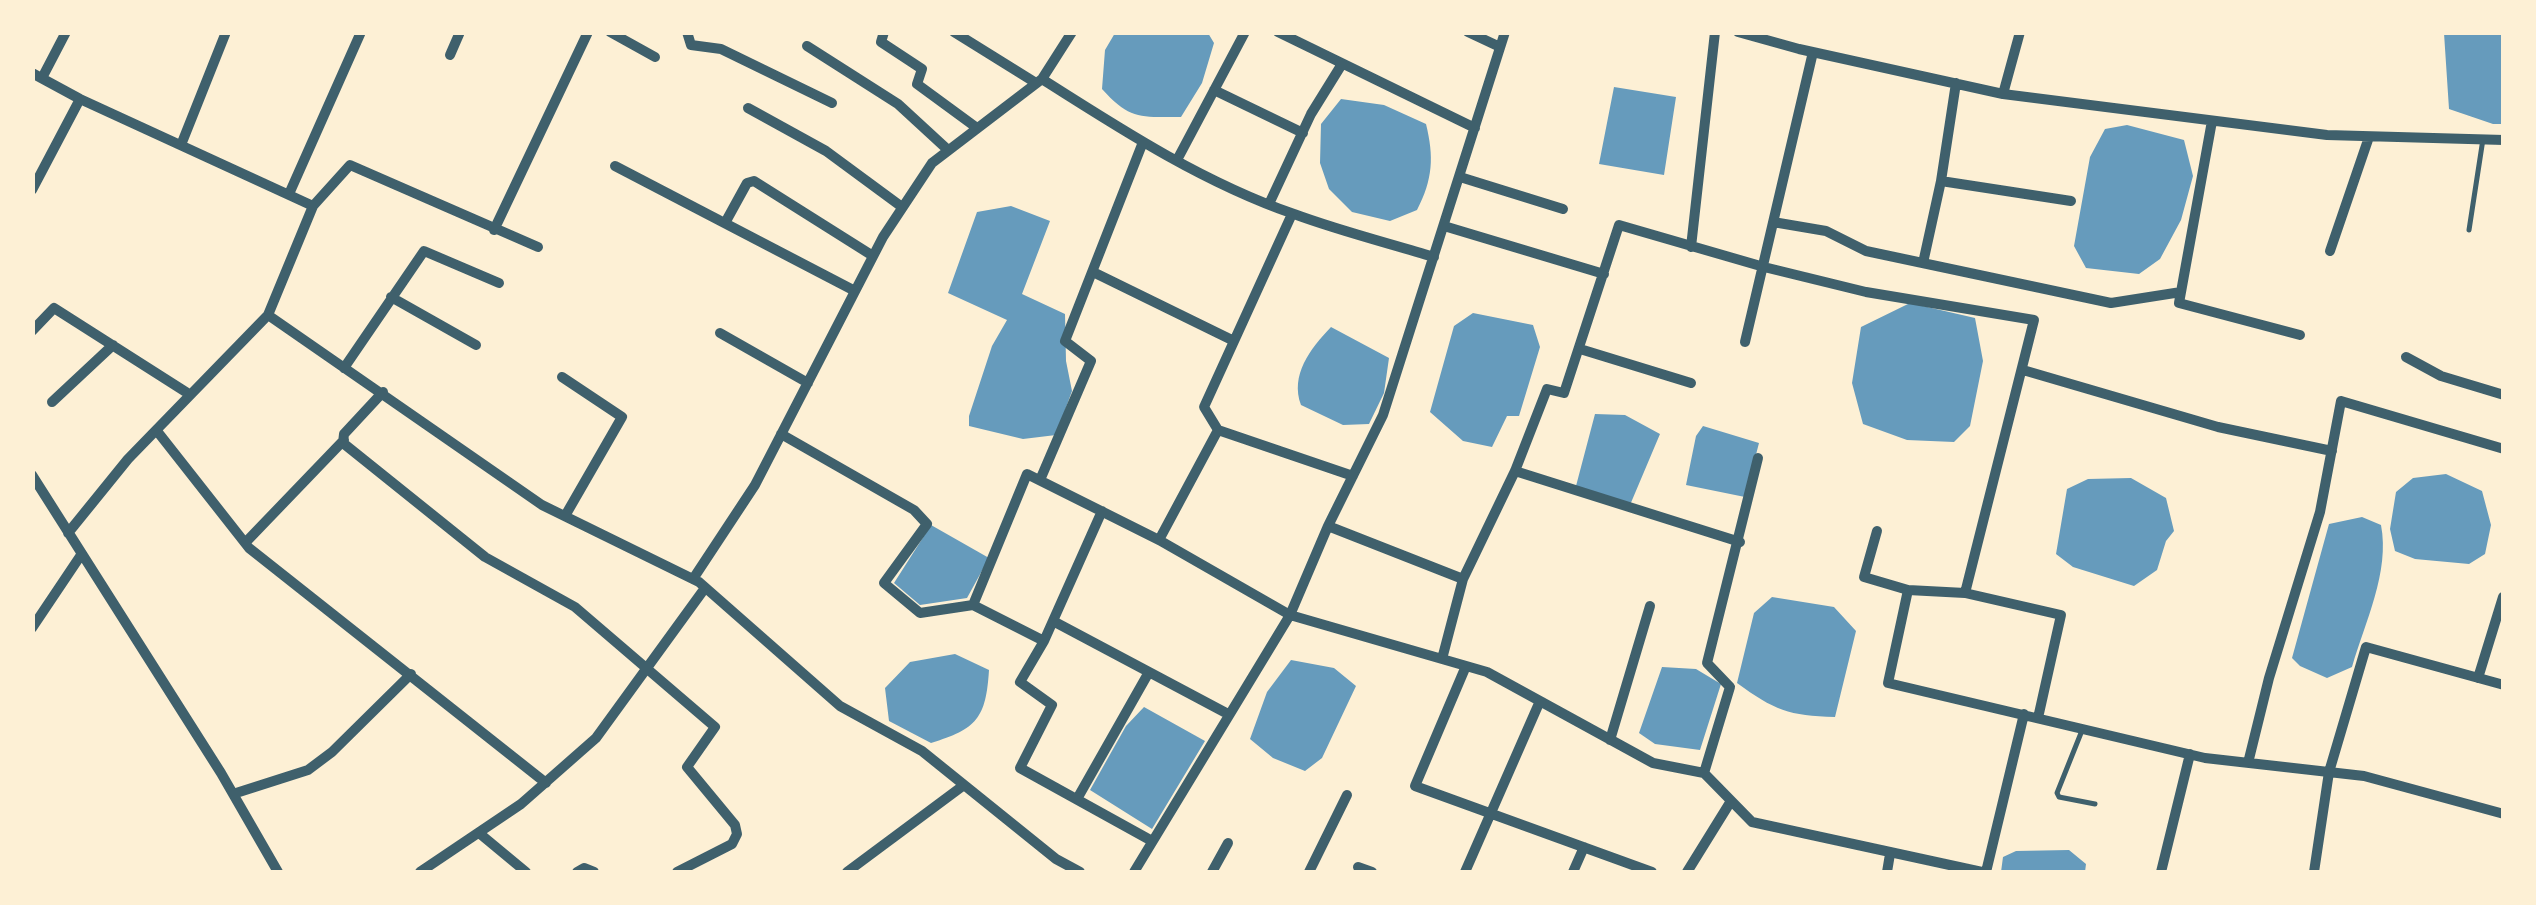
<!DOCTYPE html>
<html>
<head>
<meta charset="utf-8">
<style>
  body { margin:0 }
  #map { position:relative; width:2536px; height:905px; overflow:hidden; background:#fdf0d5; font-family:Commissioner,sans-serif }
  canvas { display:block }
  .frame { position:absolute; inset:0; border:35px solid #fdf0d5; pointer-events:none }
</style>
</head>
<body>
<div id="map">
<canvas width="2536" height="905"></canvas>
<div class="frame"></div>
</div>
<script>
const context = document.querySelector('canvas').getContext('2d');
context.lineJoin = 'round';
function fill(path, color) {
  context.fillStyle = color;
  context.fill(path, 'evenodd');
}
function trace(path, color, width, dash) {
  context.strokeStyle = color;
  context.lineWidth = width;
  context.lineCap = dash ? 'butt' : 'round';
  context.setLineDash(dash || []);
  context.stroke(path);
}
const water = new Path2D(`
  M1115 33H1208L1214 43 1202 83 1181 117C1140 117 1130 120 1102 89L1105 50Z
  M2444 33H2503V124H2493L2449 109Z
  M1614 87 1676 97 1664 175 1599 164Z
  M1341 99 1384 105 1426 124C1434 157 1433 179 1417 210L1390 221 1352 212 1329 189 1320 163 1321 124Z
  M2127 125 2184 140 2193 176 2181 220 2160 259 2139 274 2086 268 2074 246 2090 157 2105 129Z
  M1011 206 1050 221 1022 294 1065 314 1066 361 1072 391 1056 435 1023 439 969 426V416L992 346 1007 320 948 293 977 212Z
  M1910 303 1975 318 1983 361 1970 426 1954 442 1907 440 1863 424 1852 383 1861 327Z
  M1473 313 1533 325 1540 347 1519 416H1507L1492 447 1463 441 1430 412 1454 326Z
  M1331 327 1389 358 1384 393 1369 424 1343 425 1301 405C1290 375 1310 349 1331 327Z
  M1595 414 1625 415 1660 434 1630 505 1576 486Z
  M1703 426 1759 443 1745 497 1686 485 1696 436Z
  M2446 474 2482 491 2491 525 2485 554 2469 564 2415 559 2395 551 2390 529 2396 492 2413 478Z
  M2131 478 2166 498 2174 531 2166 541 2157 570 2134 586 2073 567 2056 554 2067 489 2088 479Z
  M2362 517 2381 525C2390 572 2365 622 2352 667L2327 678 2300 666 2292 658 2329 524Z
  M931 525 989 558 967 598 920 605 894 583Z
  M1772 597 1834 607 1856 631 1835 717C1789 716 1774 710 1737 683L1754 613Z
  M955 654 989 670C986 718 977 729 931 743L889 721 885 688 910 662Z
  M1291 660 1334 668 1356 686 1322 758 1305 771 1273 758 1250 739 1267 692Z
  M1662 667 1696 669 1721 684 1700 750 1655 744 1639 733Z
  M1144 707 1205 741 1152 829 1090 790 1126 726Z
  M2069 850 2086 864 2085 872H2001L2003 857 2016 851Z`);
const service = new Path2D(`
  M2469 230 2483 139
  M2083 728 2057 793 2059 797 2095 804`);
const minor = new Path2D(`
  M610 32 655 57
  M687 32 691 45 721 49 832 103
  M884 32 881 42 922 69 917 84 977 128
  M954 32 1036 83
  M1278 32 1475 128
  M1468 32 1500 47
  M1738 32 1799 49 2003 94 2327 135 2504 140
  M807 46 898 104 948 150
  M450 55 460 32
  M32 73 80 99 313 206 268 315 542 505 699 582 840 706 922 751 1056 859 1080 872
  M42 78 66 32
  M1042 79C1122 130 1204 183 1294 214 1340 231 1388 243 1434 257
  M1214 90 1303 133
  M2003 94 2020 32
  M748 108 826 151 902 207
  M2212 121 2179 303 2300 335
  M181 145 226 32
  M1177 160 1245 32
  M615 166 855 291
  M1460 177 1563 209
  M1941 181 2071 201
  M32 190 80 99
  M289 194 361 32
  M1269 204 1311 114 1342 64
  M313 206 350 165 538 247
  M1773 222 1826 231 1866 251 2111 303 2181 292
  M725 223 747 183 754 181 873 256
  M1444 226 1604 274
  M494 230 588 32
  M1691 247 1715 32
  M2330 251 2369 137
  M1923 263 1941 181 1956 83
  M1093 272 1234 341
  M391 297 476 345
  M32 331 54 308 189 394
  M720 333 808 383
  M1745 342 1813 52
  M1580 349 1691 383
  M2406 357 2441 376 2504 395
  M344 368 424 251 499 283
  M2023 370 2218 427 2332 451
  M562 377 622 417 565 516
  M383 392 344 434 343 443 485 557 575 607 715 727 687 767 735 825 737 834 732 844 677 872
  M52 402 113 345
  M1218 430 1353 476
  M157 431 249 548 546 783
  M781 434 914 510 927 524 884 583 920 613 973 605 1027 474 1159 540 1290 615 1487 672 1653 763 1704 773 1752 822 1982 872
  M1515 471 1740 542
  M32 475 221 773 278 872
  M1040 480 1091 361 1065 341 1143 142
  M1102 511 1044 641 1020 682 1052 705 1020 768 1152 841
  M1328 526 1463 579
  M1877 531 1864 577 1908 590 1888 683 2205 758 2364 776 2504 814
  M68 533 128 459 268 315
  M1159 540 1218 430 1204 407 1292 214
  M245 543 344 440
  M693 579 755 485 883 237 932 163 1042 79 1072 32
  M1908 590 1965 593 2061 615 2038 718
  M973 605 1044 641
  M1053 621 1228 714
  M32 628 81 555
  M1442 659 1463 579 1515 471 1547 389 1564 393 1619 225 1764 267 1866 292 2034 320 1965 593
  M1466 666 1415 786 1652 872
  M2478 678 2503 597
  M1610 740 1650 606
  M2248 763 2269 678 2320 512 2341 401 2504 449
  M1704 773 1730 687 1707 663 1758 458
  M233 794 308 770 332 752 411 674
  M1077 799 1149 672
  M479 833 526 872
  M1358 867 1372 872
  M420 872 521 804 596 738 705 588
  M577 872 584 868 594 872
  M847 872 964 785
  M1134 872 1290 615 1328 526 1383 415 1505 32
  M1212 872 1228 843
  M1309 872 1347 795
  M1465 872 1540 701
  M1573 872 1584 847
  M1687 872 1731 801
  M1887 872 1890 854
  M1986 872 2024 714
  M2161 872 2190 754
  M2314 872 2329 772 2366 647 2504 685`);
fill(water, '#669bbc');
trace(service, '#3f606c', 5);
trace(minor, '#3f606c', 10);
</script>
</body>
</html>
